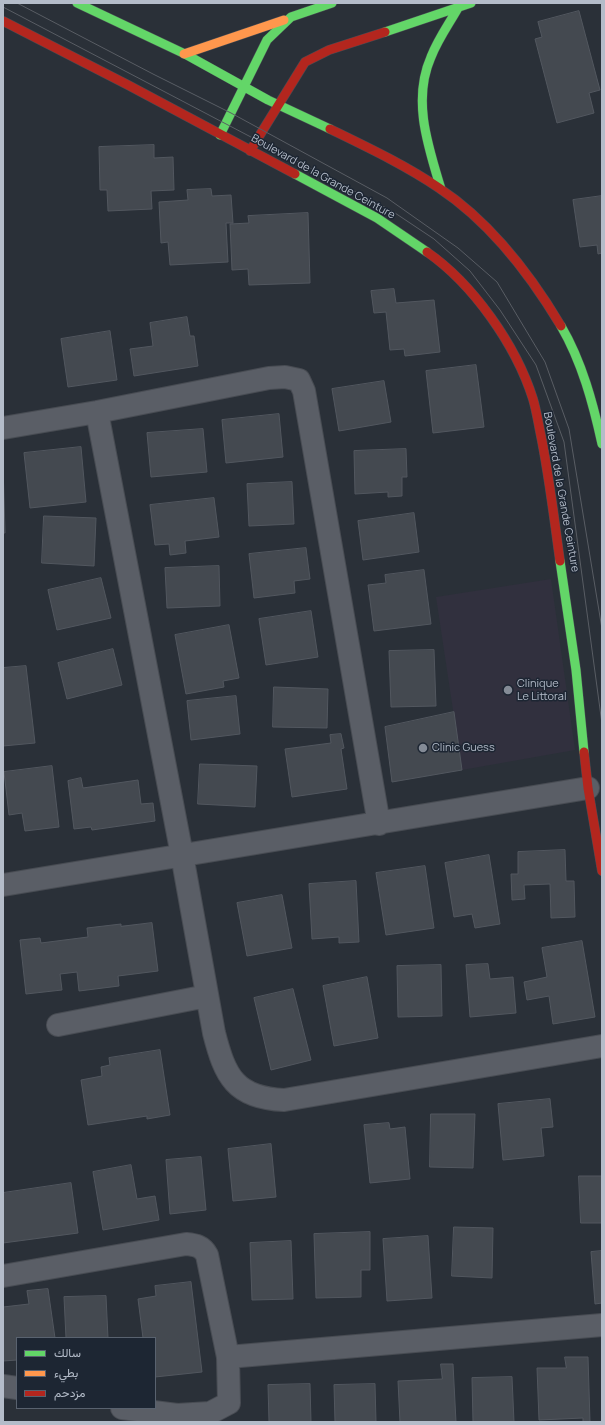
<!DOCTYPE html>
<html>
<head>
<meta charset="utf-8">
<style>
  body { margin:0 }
  #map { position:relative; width:605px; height:1425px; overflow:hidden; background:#2a3038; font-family:Manrope,Vazirmatn,sans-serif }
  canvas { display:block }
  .frame { position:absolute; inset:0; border:4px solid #b4bcc9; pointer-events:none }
  .legend { position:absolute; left:16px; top:1337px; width:140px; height:72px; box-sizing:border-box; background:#1d2633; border:1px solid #59626f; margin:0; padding:5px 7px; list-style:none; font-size:12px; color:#b4bcc9 }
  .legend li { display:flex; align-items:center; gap:8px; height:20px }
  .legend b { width:20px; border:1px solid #59626f }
</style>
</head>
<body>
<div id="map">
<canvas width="605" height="1425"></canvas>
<div class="frame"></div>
<ul class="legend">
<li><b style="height:5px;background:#63d668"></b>سالك</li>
<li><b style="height:5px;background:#ff974d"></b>بطيء</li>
<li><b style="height:5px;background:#b3261e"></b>مزدحم</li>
</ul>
</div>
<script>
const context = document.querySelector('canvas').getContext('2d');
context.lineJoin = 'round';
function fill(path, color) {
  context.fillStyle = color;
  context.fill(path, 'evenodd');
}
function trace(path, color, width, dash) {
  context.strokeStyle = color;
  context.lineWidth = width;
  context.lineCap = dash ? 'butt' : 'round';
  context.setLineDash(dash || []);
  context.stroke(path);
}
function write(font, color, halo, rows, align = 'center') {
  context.font = font + ' Manrope,sans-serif';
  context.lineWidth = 3;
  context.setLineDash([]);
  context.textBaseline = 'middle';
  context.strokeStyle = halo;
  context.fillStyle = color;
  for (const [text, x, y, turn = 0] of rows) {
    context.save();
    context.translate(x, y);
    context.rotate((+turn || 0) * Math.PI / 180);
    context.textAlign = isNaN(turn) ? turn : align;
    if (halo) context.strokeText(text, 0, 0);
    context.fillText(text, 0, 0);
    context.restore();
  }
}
const medical = new Path2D(`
  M551 579 575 750 462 770 436 597Z`);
const building = new Path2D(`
  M579 11 600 90 589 93 594 113 557 123 535 39 542 37 538 22Z
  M154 145V158L173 157 174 190 151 191 152 209 108 211 107 190H100L99 147Z
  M211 189 212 196 231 195 233 223H226L228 262 170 265 168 242 161 243 159 202 188 200 187 190Z
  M602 196V253L598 254 597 245 580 247 573 200Z
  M308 213 310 283 249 285 248 269 232 270 230 224 249 223 248 216Z
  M394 289 396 303 434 300 440 352 405 356 404 349 390 350 386 312 374 313 371 291Z
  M187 317 190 336H194L198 366 134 376 130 349 153 346 150 323Z
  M110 331 117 380 68 387 61 339Z
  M476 365 484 427 433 433 426 371Z
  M384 381 391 422 339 431 332 389Z
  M279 414 283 457 226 463 222 420Z
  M203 429 207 472 151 477 147 433Z
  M81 447 86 502 30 508 24 453Z
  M406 449 407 477H402V496L388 497V492L355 494 354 451Z
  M3 464 5 533H3Z
  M292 482 294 524 249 526 247 484Z
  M214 498 219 537 185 541 186 553 170 555 169 544 155 545 150 505Z
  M414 513 419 552 363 560 358 521Z
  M44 516 96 518 94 566 42 563Z
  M306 548 310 579 294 581 295 593 254 598 249 554Z
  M219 566 220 606 167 608 165 568Z
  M424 570 431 624 374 631 368 585 386 583 385 575Z
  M101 578 111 618 57 630 48 590Z
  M311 611 318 657 266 665 259 619Z
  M229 625 239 678 223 681 224 687 186 694 175 635Z
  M113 649 122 685 67 699 58 663Z
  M434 650 436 706 391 707 389 651Z
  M26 666 35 743 3 746V668Z
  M274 687 328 689 327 728 273 727Z
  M236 696 240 734 191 740 187 701Z
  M454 712 462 770 392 782 385 727Z
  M341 734 344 748 341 749 347 789 292 797 285 749 331 743 330 735Z
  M200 764 257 766 255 807 198 804Z
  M52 766 59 827 25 831 22 813 9 815 4 772Z
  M81 778 83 788 138 780 141 804 153 803 155 821 92 830 91 827 74 829 68 781Z
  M565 850 566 881H574L575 917 551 918 550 884 524 885 525 899 512 900 511 874H518V852Z
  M489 855 500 924 475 928 472 914 454 917 445 863Z
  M425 866 434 928 386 935 376 873Z
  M356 881 359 942 339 943V937L312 939 309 884Z
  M282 895 292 948 247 956 237 903Z
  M152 923 158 971 118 976 119 986 79 991 77 972 60 974 62 990 26 994 20 940 40 938 41 943 88 937 87 928 121 924V926Z
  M582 941 595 1017 553 1024 549 996 527 1000 524 982 547 977 542 948Z
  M488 964 490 979 513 977 516 1013 470 1017 466 965Z
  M441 965 442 1016 398 1017 397 966Z
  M367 977 378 1038 334 1046 323 986Z
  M293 989 311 1060 271 1070 254 998Z
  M160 1050 170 1115 147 1119V1116L88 1125 81 1080 102 1076 101 1067 110 1065 109 1058Z
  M550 1099 553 1127 541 1128 544 1156 503 1160 498 1104Z
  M431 1114H475L473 1168 430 1167Z
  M389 1123 390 1129 405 1127 410 1179 370 1183 364 1125Z
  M271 1144 276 1197 233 1201 228 1149Z
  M201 1157 206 1210 170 1214 166 1160Z
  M131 1165 137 1199 155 1196 159 1220 103 1230 93 1172Z
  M579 1176H602V1223H581Z
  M71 1183 78 1233 3 1243V1193Z
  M454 1227 493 1228 492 1278 452 1276Z
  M370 1232V1270H361V1297L316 1298 314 1234Z
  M428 1236 432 1298 387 1301 383 1239Z
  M291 1241 293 1299 252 1300 250 1243Z
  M602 1251V1303L595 1304 591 1252Z
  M191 1282 202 1372 155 1377V1338H143L138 1299 156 1296 155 1286Z
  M48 1289 55 1338H17V1360L3 1361V1307L29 1304 27 1291Z
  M106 1296 108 1338H66L64 1297Z
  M565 1357H588L590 1422H583V1418L539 1420 537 1368H566Z
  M441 1364H453L456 1422H400L398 1381 442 1379Z
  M512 1377 514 1422H473L472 1378Z
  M310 1384 311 1422H269L268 1385Z
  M375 1384 376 1422H335L334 1385Z`);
const street = new Path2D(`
  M97 412 182 855 214 1033C225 1076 235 1098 284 1100L602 1046
  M3 428 97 412 269 378 285 377 299 380 304 391 379 824
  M3 885 588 788
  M58 1025 207 996
  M3 1276 186 1244C196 1245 202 1246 207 1255L228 1357 229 1403 210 1413 177 1415 122 1408
  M228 1357 602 1325
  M3 1386 17 1388`);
const fast = new Path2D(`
  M77 3 185 54 268 100 330 129
  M385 32 471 3
  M220 135 267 40 291 17 332 3
  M295 174 377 218 427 252
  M441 189C428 146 412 100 431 57 438 39 449 24 458 8
  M561 326C582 362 593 403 602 444
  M560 561 576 670 584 752`);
const slow = new Path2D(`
  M184 54 284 20`);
const jam = new Path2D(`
  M3 21 128 85 295 174
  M330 129C367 147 405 165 439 188 490 222 530 274 561 326
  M250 151 305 62 329 50 385 32
  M427 252C473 284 516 345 533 399 536 409 538 421 540 431 549 474 554 518 560 561
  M584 752 588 788 602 871`);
const tram = new Path2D(`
  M17 3 153 74 231 113 387 198 458 248 497 282 545 362 569 429 602 629
  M3 7 392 211 434 239 470 271 500 310 536 365 564 442 602 724`);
const markers = [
  [508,690,5,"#848b96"],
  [423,748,5,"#848b96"]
];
const streetNames = [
  ["Boulevard de la Grande Ceinture",323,177,29],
  ["Boulevard de la Grande Ceinture",561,492,80]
];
const poiNames = [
  ["Clinique",517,684],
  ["Le Littoral",517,697],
  ["Clinic Guess",432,748]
];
fill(medical, '#31303e');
fill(building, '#444950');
trace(building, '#52575f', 1);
trace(street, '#484c53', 24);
trace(fast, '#484c53', 10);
trace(slow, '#484c53', 10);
trace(jam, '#484c53', 10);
trace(street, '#5a5e66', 22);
trace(fast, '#63d668', 9);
trace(slow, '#ff974d', 9);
trace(jam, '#b3261e', 9);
trace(tram, '#595d64', 1);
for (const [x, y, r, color] of markers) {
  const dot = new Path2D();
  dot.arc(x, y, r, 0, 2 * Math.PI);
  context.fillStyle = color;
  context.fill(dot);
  trace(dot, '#1d2633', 1.5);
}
write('11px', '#b4bcc9', '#1d2633', streetNames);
write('11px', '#b4bcc9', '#1d2633', poiNames, 'left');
</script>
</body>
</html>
